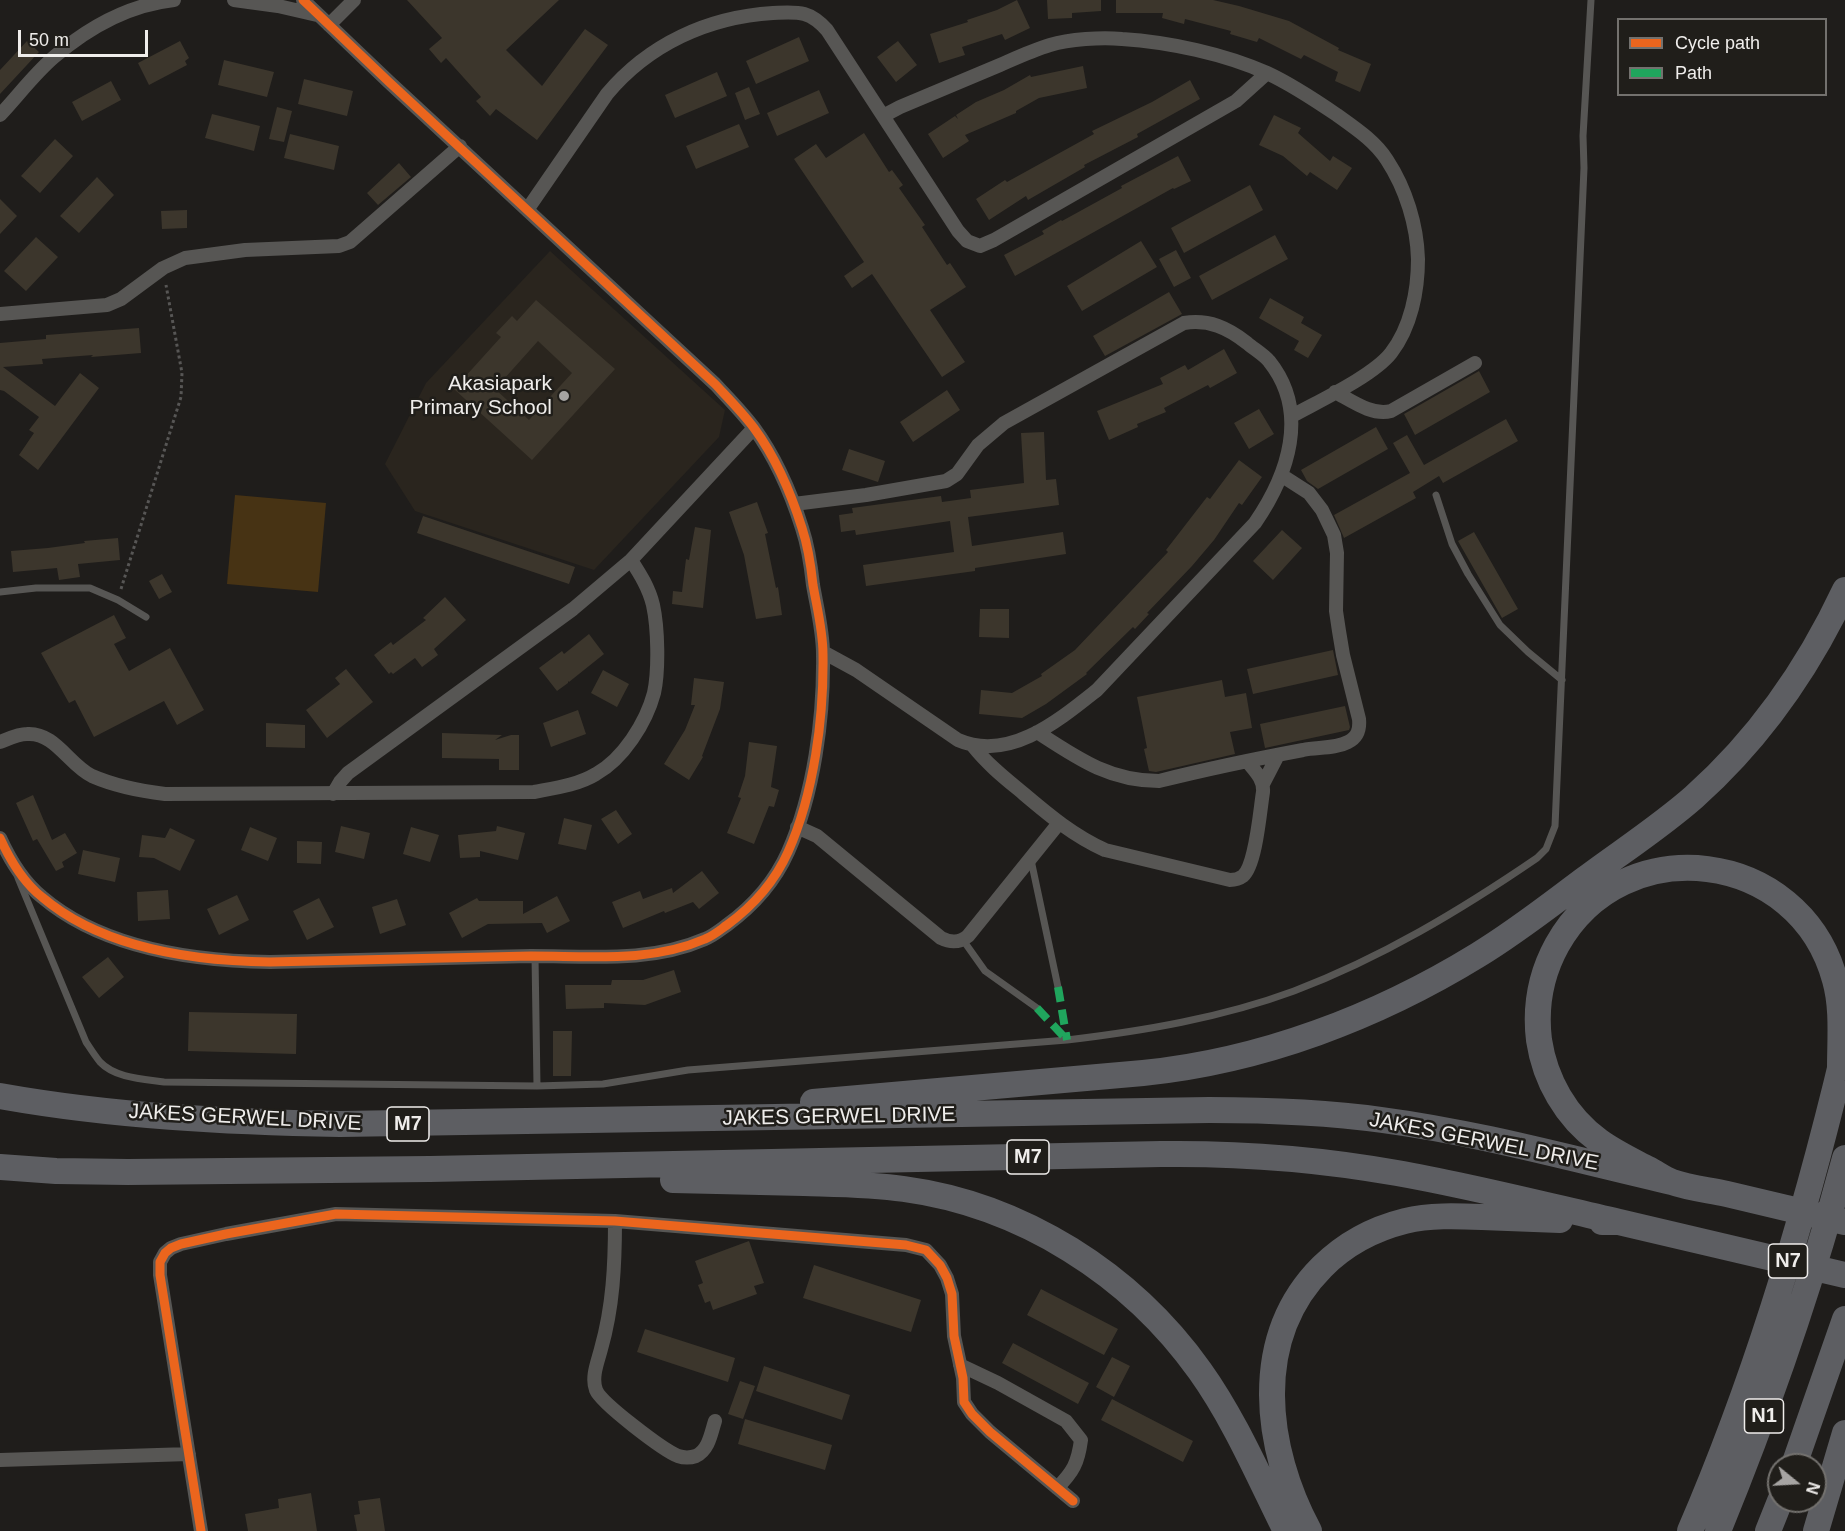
<!DOCTYPE html>
<html>
<head>
<meta charset="utf-8">
<style>
  body { margin:0 }
  #map { position:relative; width:1845px; height:1531px; overflow:hidden; background:#1f1d1b; font-family:Arial,sans-serif }
  canvas { display:block }
  .legend { position:absolute; left:1617px; top:18px; width:210px; height:78px; box-sizing:border-box; background:#201e1a; border:2px solid #73716e; margin:0; padding:8px 10px; list-style:none; font-size:18px; color:#efedeb }
  .legend li { display:flex; align-items:center; gap:12px; height:30px }
  .legend b { width:30px; border:2px solid #73716e }
  .north { position:absolute; left:1767px; top:1453px; width:60px; height:60px; box-sizing:border-box; background:#201e1a; border:2px solid #73716e; border-radius:50%; rotate:108deg; font-size:16px; font-weight:700; line-height:24px; text-align:center; color:#efedeb }
  .north::after { content:''; display:block; margin:auto; width:21px; height:27px; background:#a6a4a2; clip-path:polygon(50% 0,100% 100%,50% 72%,0 100%) }
  .scale { position:absolute; left:18px; top:30px; width:130px; height:27px; box-sizing:border-box; border:3px solid #efedeb; border-top:0; padding-left:8px; font-size:18px; line-height:21px; white-space:nowrap; color:#efedeb; -webkit-text-stroke:4px #201e1a; paint-order:stroke }
</style>
</head>
<body>
<div id="map">
<canvas width="1845" height="1531"></canvas>
<ul class="legend">
<li><b style="height:8px;background:#eb651d"></b>Cycle path</li>
<li><b style="height:8px;background:#20a55d"></b>Path</li>
</ul>
<div class="north">N</div>
<div class="scale">50 m</div>
</div>
<script>
const context = document.querySelector('canvas').getContext('2d');
context.lineJoin = 'round';
function fill(path, color) {
  context.fillStyle = color;
  context.fill(path, 'evenodd');
}
function trace(path, color, width, dash) {
  context.strokeStyle = color;
  context.lineWidth = width;
  context.lineCap = dash ? 'butt' : 'round';
  context.setLineDash(dash || []);
  context.stroke(path);
}
function write(font, color, halo, rows, align = 'center') {
  context.font = font + ' Arial,sans-serif';
  context.lineWidth = 5;
  context.setLineDash([]);
  context.textBaseline = 'middle';
  context.strokeStyle = halo;
  context.fillStyle = color;
  for (const [text, x, y, turn = 0] of rows) {
    context.save();
    context.translate(x, y);
    context.rotate((+turn || 0) * Math.PI / 180);
    context.textAlign = isNaN(turn) ? turn : align;
    if (halo) context.strokeText(text, 0, 0);
    context.fillText(text, 0, 0);
    context.restore();
  }
}
const built = new Path2D(`
  M550 251 725 410 719 437 594 570 415 511 385 464 426 383Z`);
const green = new Path2D(`
  M235 495 326 503 318 592 227 584Z`);
const building = new Path2D(`
  M407 0H559L506 50 542 86 585 29 608 45 537 140 496 109 490 116 476 101 481 97 446 58 441 63 429 49 442 38Z
  M1017 0 1030 28 1005 40 1002 34 962 47 965 55 939 63 930 34 968 22 967 20 997 10Z
  M1047 0H1101V11L1072 13V18L1048 19Z
  M1116 0H1213L1239 6 1289 21 1339 48 1338 50 1371 64 1360 92 1335 81 1338 72 1304 55 1301 59 1259 38 1257 42 1230 34 1231 31 1185 19 1184 24 1162 18 1163 13H1116Z
  M799 37 809 61 756 84 746 61Z
  M27 41 39 52 0 94V70Z
  M180 41 189 58 185 61 187 65 149 85 138 63Z
  M898 41 917 65 896 82 877 57Z
  M224 60 274 72 267 97 218 85Z
  M1083 66 1087 88 1039 98 1016 111V113L965 135 969 141 943 158 928 134 955 116 958 119 956 115 976 102 1004 90 1030 75 1031 77Z
  M717 72 727 96 675 118 665 95Z
  M304 79 353 91 347 116 298 104Z
  M1190 80 1200 99 1137 134 1138 137 1084 165 1085 167 1028 200 1026 196 989 220 976 199 1005 180 1007 182 1094 134 1092 131 1152 102Z
  M111 81 121 100 82 121 72 102Z
  M749 87 760 114 745 120 735 93Z
  M819 90 829 113 777 136 767 113Z
  M277 107 292 111 284 142 269 139Z
  M212 114 260 126 254 151 205 138Z
  M1274 115 1301 128 1298 133 1330 161 1333 156 1352 168 1337 190 1310 172 1307 176 1283 156 1259 145Z
  M739 124 749 147 696 169 686 146Z
  M864 133 889 172 892 170 903 185 899 188 925 225 922 227 947 265 950 263 966 287 930 310 965 362 942 377 872 274 852 288 844 276 864 262 794 159 816 144 826 158Z
  M290 134 339 146 334 170 284 158Z
  M55 139 73 156 40 193 21 176Z
  M1178 156 1191 181 1174 189 1173 188 1015 276 1004 255 1044 234 1042 231 1061 220 1062 221 1122 188 1121 186Z
  M399 163 411 177 378 205 367 193Z
  M97 177 114 195 79 233 60 216Z
  M1250 185 1263 210 1184 253 1171 228Z
  M0 199 17 216 0 234Z
  M187 210V228L162 229 161 211Z
  M1275 235 1288 259 1212 300 1199 276Z
  M36 237 58 257 26 291 4 271Z
  M1141 241 1157 267 1082 311 1067 286Z
  M1176 250 1191 278 1174 287 1159 259Z
  M1169 292 1182 314 1105 356 1093 336Z
  M1270 298 1304 317 1301 323 1322 335 1308 358 1294 350 1299 341 1259 318Z
  M536 300 615 369 532 460 454 389 501 337 496 333 512 316 517 321ZM538 341 572 373 529 420 495 389Z
  M139 328 141 353 91 357 93 355 42 359 43 364 3 367 55 406 80 373 99 388 38 470 19 455 34 433 29 430 39 417 4 391 0 390V343L46 339V335Z
  M1224 349 1237 373 1210 388 1208 385 1164 408 1166 412 1137 424 1138 427 1109 440 1097 411 1163 384 1160 378 1185 365 1188 370Z
  M1479 371 1490 392 1415 435 1404 414Z
  M947 390 960 410 913 442 900 422Z
  M1259 409 1274 434 1249 449 1234 423Z
  M1506 419 1518 441 1443 483 1439 476 1413 492 1416 498 1344 538 1334 515 1410 473 1393 443 1407 435 1424 465Z
  M1376 427 1388 449 1318 489 1307 481 1301 470Z
  M1044 432 1046 480 1056 479 1059 505 968 517 972 546 1063 532 1066 554 975 568V571L866 586 863 565 954 552 950 521 856 535 855 530 841 532 839 515 853 513 852 508 941 496 942 502 971 498 970 490 1024 483 1021 433Z
  M849 449 885 461 878 482 842 470Z
  M1239 460 1262 477 1242 505 1239 503 1214 540 1192 566 1147 613 1149 614 1135 629 1133 627 1086 673 1087 674 1046 704 1022 718 979 714 981 690 1012 693 1042 676 1041 674 1075 650 1168 552 1166 550 1207 497 1210 499Z
  M757 502 768 533 765 534 776 588 778 587 782 615 756 619 744 555 729 512Z
  M423 516 575 567 569 584 417 533Z
  M695 527 711 530 703 608 672 604 673 591 682 592 686 559 689 560Z
  M1282 530 1302 548 1273 580 1253 561Z
  M1474 532 1518 609 1502 618 1458 541Z
  M118 538 120 560 78 564 80 577 59 580 57 568 13 572 11 551 48 548 85 543 84 541Z
  M162 574 172 592 159 599 149 581Z
  M445 597 466 620 434 649 438 655 422 667 415 658 393 674 391 672 389 674 374 655 391 642 393 645 426 620 423 618Z
  M980 609H1009V638L979 637Z
  M114 615 126 638 114 644 129 671 170 648 204 710 177 725 164 701 94 737 75 700 69 703 41 653Z
  M589 634 604 654 569 682 568 681V683L557 691 539 668 562 651 564 654Z
  M1333 650 1338 675 1253 694 1247 669Z
  M346 669 373 702 327 738 306 710 340 684 335 678Z
  M603 670 629 684 617 707 591 693Z
  M694 678 724 682 720 709 702 756 703 757 689 780 664 764 685 730 695 705H691Z
  M1222 680 1225 697 1246 693 1252 728 1230 732 1235 754 1156 772 1149 771 1144 749 1147 748 1137 697Z
  M1345 706 1350 727 1349 730 1265 748 1260 724Z
  M578 710 586 734 551 747 543 723Z
  M266 723 305 725V748L266 747Z
  M442 733 502 735 495 740 511 735H519V770H499V759L442 758Z
  M749 742 777 746 771 787 779 790 774 807 769 806 754 844 727 833 741 798 738 797 745 776Z
  M33 795 52 840 65 833 77 853 62 862 64 867 56 871 37 839 33 841 16 803Z
  M616 810 632 834 618 844 601 819Z
  M564 818 592 825 586 850 558 844Z
  M341 826 370 833 364 859 335 852Z
  M497 826 525 833 518 860 480 851V857L460 858 458 835 496 831Z
  M250 827 277 838 268 861 241 850Z
  M411 827 439 835 430 862 403 854Z
  M170 828 195 840 180 871 154 858 139 857 142 835 165 838Z
  M297 841 322 842 321 864 297 863Z
  M83 850 120 858 115 882 78 874Z
  M702 871 719 893 699 909 693 902 665 913 664 911 623 928 612 902 640 891 643 899 672 888 673 893Z
  M168 890 170 919 138 921 137 892Z
  M237 895 249 920 219 935 207 909Z
  M557 896 570 921 547 933 542 923 488 924 462 938 449 913 477 898 479 901H523V914Z
  M319 898 334 927 307 940 293 911Z
  M397 899 406 925 380 934 372 907Z
  M108 957 124 977 99 998 82 977Z
  M674 970 681 992 645 1005 604 1003V1008L566 1009 565 985H611L612 980H643Z
  M189 1012 297 1014 296 1054 188 1051Z
  M553 1031H572L571 1076H553Z
  M749 1241 764 1283 754 1286 757 1294 713 1310 710 1301 705 1303 698 1285 703 1283 695 1261Z
  M814 1265 921 1300 911 1332 803 1298Z
  M1041 1289 1118 1329 1104 1355 1027 1315Z
  M645 1329 735 1358 728 1382 637 1352Z
  M1013 1343 1089 1383 1078 1404 1002 1363Z
  M1112 1357 1130 1366 1114 1397 1096 1387Z
  M764 1366 850 1395 842 1420 756 1391Z
  M740 1381 755 1386 743 1419 728 1414Z
  M1112 1399 1193 1441 1183 1462 1101 1420Z
  M745 1419 832 1445 825 1470 738 1444Z
  M311 1493 317 1531H248L245 1514 279 1508 278 1499Z
  M380 1498 385 1531H357L354 1515 360 1514 358 1501Z`);
const path = new Path2D(`
  M121 589 181 397 182 373 166 285`);
const lane = new Path2D(`
  M1436 495 1452 544 1468 574 1500 625 1528 652 1562 680
  M0 592 36 588H90L118 600 146 617
  M1031 860 1058 987
  M18 878 86 1042C90 1048 95 1056 100 1062 115 1078 143 1079 164 1082L537 1086 603 1084 688 1070 1067 1040C1143 1031 1221 1018 1294 991 1381 958 1461 910 1537 858L1546 849 1555 826 1584 168 1583 136 1591 0
  M963 940 985 971 1037 1008
  M535 956 537 1086`);
const street = new Path2D(`
  M234 0 278 6 317 15
  M329 25 354 0
  M0 115C18 96 34 74 54 57 89 27 128 5 174 0
  M883 116 900 107C933 93 966 79 1000 65 1016 58 1033 50 1050 45 1069 39 1102 37 1122 39 1169 42 1225 54 1267 73 1291 84 1315 100 1337 115 1355 128 1375 141 1387 160 1406 189 1417 225 1418 259 1418 291 1411 327 1391 353 1373 376 1319 401 1292 416
  M527 210 607 94C649 44 708 17 773 13 798 12 809 10 827 30L958 231 967 241 980 246 994 240 1236 101 1267 73
  M0 314 107 305 121 299 163 268 185 258 245 250 339 246 350 242 460 146
  M1335 392C1352 401 1372 416 1391 411L1475 363
  M794 504 866 495 946 481 957 474 978 445 1004 423 1184 323C1209 319 1228 328 1247 343 1254 349 1263 354 1269 361 1310 412 1288 475 1255 523L1097 690C1058 721 1009 762 958 740L856 670 823 652
  M1037 732C1077 758 1109 781 1159 781 1207 769 1255 759 1303 750 1317 747 1335 749 1348 742 1358 737 1360 729 1359 719L1343 655 1339 631 1336 611 1337 553 1334 535 1322 510 1309 493 1281 475
  M0 742C8 739 18 734 27 734 55 732 69 765 92 776 115 786 140 791 165 794L534 792C555 788 578 785 596 774 623 759 646 723 654 693 659 670 658 628 653 605 649 588 640 574 631 560
  M973 746C988 765 1006 779 1024 794 1050 816 1074 836 1105 850L1230 880C1235 880 1239 879 1243 876 1256 865 1260 810 1263 792 1264 779 1255 771 1247 761
  M1263 784 1278 755
  M333 794 340 782 348 773 573 609 631 560 754 428
  M797 827 817 836 941 938C951 943 959 943 968 936L1059 823
  M0 838C10 860 23 882 42 897 103 949 194 961 270 962 357 960 444 958 531 956 590 956 650 963 705 939 713 936 720 930 727 925 753 906 775 881 788 852 814 794 824 717 823 654 823 631 817 608 813 585 811 566 808 546 802 528 791 493 776 458 754 428 742 412 728 398 715 384L389 82 303 0
  M615 1221C615 1265 613 1307 601 1349 598 1361 591 1377 596 1390 601 1403 663 1450 678 1456 684 1458 690 1458 696 1456 709 1450 711 1433 715 1421
  M960 1365 998 1383 1066 1421 1081 1440C1078 1463 1073 1472 1057 1488
  M0 1460 189 1454
  M201 1531 160 1275V1262L165 1253 171 1248 181 1244 226 1234 336 1214 615 1221 906 1245 926 1250 940 1265 947 1278 952 1294 954 1336 963 1378 964 1402 972 1414 990 1432 1073 1501`);
const highway = new Path2D(`
  M1840 1068C1840 1039 1843 1008 1835 980 1800 849 1623 827 1557 945 1541 974 1535 1007 1539 1040 1545 1080 1566 1117 1599 1141 1614 1152 1631 1160 1648 1169 1656 1173 1664 1179 1672 1182 1689 1188 1709 1190 1727 1194 1766 1203 1806 1213 1845 1222
  M0 1096C112 1116 227 1122 340 1124L1209 1110C1267 1110 1325 1112 1382 1120 1480 1133 1576 1160 1672 1182
  M813 1102 1143 1073C1262 1061 1377 1017 1478 955 1516 932 1550 905 1585 879 1621 852 1660 827 1694 797 1759 739 1808 669 1845 590
  M0 1167 56 1171 128 1172 430 1169 1161 1154C1240 1153 1319 1159 1397 1173 1471 1186 1545 1205 1619 1222
  M673 1180C717 1181 760 1182 804 1183 838 1184 871 1184 904 1189 1022 1205 1131 1274 1200 1371 1235 1420 1259 1477 1286 1531
  M1602 1222H1619L1845 1275
  M1794 1465 1845 1319
  M1309 1531C1265 1449 1250 1339 1322 1267 1344 1245 1373 1229 1405 1221 1430 1215 1456 1216 1482 1217 1508 1218 1534 1219 1560 1220
  M1690 1531C1757 1376 1805 1216 1844 1052
  M1718 1531C1768 1409 1811 1285 1845 1158
  M1768 1531 1780 1501
  M1816 1531 1845 1433`);
const quiet = new Path2D(`
  M1058 987 1067 1040
  M1037 1008 1067 1040`);
const cycleway = new Path2D(`
  M0 838C10 860 23 882 42 897 103 949 194 961 270 962 357 960 444 958 531 956 590 956 650 963 705 939 713 936 720 930 727 925 753 906 775 881 788 852 814 794 824 717 823 654 823 631 817 608 813 585 811 566 808 546 802 528 791 493 776 458 754 428 742 412 728 398 715 384L389 82 303 0
  M201 1531 160 1275V1262L165 1253 171 1248 181 1244 226 1234 336 1214 615 1221 906 1245 926 1250 940 1265 947 1278 952 1294 954 1336 963 1378 964 1402 972 1414 990 1432 1073 1501`);
const markers = [
  [564,396,6,"#a6a4a2"]
];
const shields = [
  [408,1124,42],
  [1028,1157,42],
  [1788,1261,39],
  [1764,1416,39]
];
const shieldNames = [
  ["M7",408,1124],
  ["M7",1028,1157],
  ["N7",1788,1261],
  ["N1",1764,1416]
];
const poiNames = [
  ["Akasiapark",552,384],
  ["Primary School",552,408]
];
const streetNames = [
  ["JAKES GERWEL DRIVE",839,1117,-1],
  ["JAKES GERWEL DRIVE",245,1118,3],
  ["JAKES GERWEL DRIVE",1484,1142,11]
];
fill(built, '#2a251e');
fill(green, '#473314');
fill(building, '#3c362c');
trace(path, '#575655', 3, [3, 3]);
trace(lane, '#575654', 7);
trace(street, '#575654', 14);
trace(highway, '#5d5e62', 26);
trace(quiet, '#20a55d', 8, [15, 8]);
trace(cycleway, '#eb651d', 9);
for (const [x, y, r, color] of markers) {
  const dot = new Path2D();
  dot.arc(x, y, r, 0, 2 * Math.PI);
  context.fillStyle = color;
  context.fill(dot);
  trace(dot, '#201e1a', 2);
}
for (const [x, y, w] of shields) {
  const box = new Path2D();
  box.roundRect(x - w / 2, y - 17, w, 34, 4.5);
  context.fillStyle = '#201e1a';
  context.fill(box);
  trace(box, '#efedeb', 1.5);
}
write('bold 20px', '#efedeb', null, shieldNames);
write('21px', '#efedeb', '#201e1a', poiNames, 'right');
write('21px', '#efedeb', '#201e1a', streetNames);
</script>
</body>
</html>
